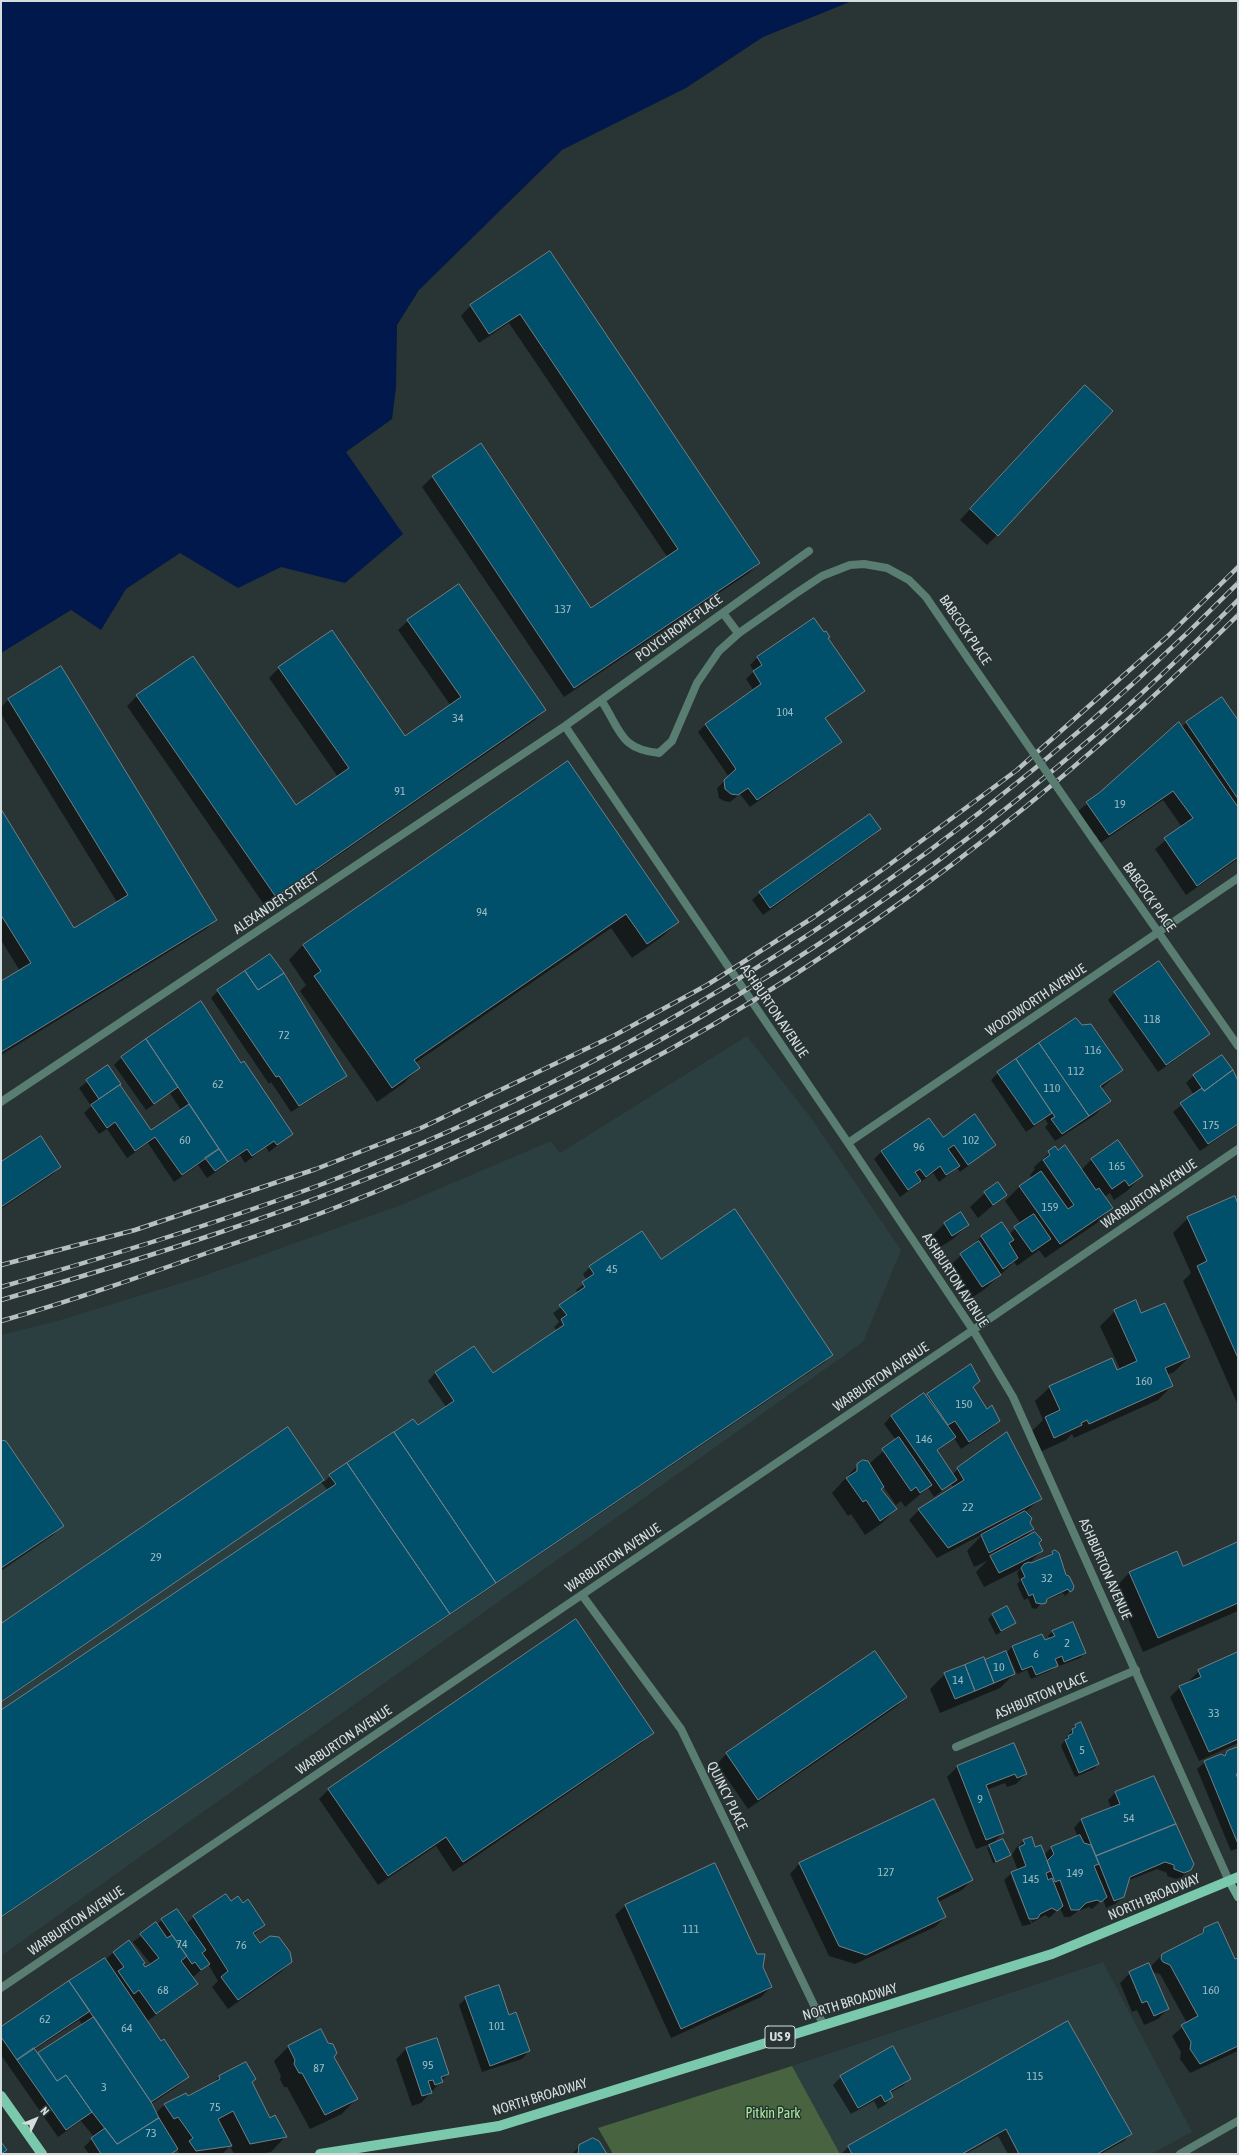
<!DOCTYPE html>
<html>
<head>
<meta charset="utf-8">
<style>
  body { margin:0 }
  #map { position:relative; width:1239px; height:2155px; overflow:hidden; background:#293434; font-family:"Asap Condensed",sans-serif }
  canvas { display:block }
  .frame { position:absolute; inset:0; border:2px solid #d6dddd; pointer-events:none }
  .north { position:absolute; left:16px; top:2099px; width:40px; height:40px; -webkit-text-stroke:3px #293434; paint-order:stroke; rotate:47deg; font-size:11px; font-weight:700; line-height:16px; text-align:center; color:#d6dddd }
  .north::after { content:''; display:block; margin:auto; width:14px; height:18px; background:#d6dddd; clip-path:polygon(50% 0,100% 100%,50% 72%,0 100%) }
</style>
</head>
<body>
<div id="map">
<canvas width="1239" height="2155"></canvas>
<div class="frame"></div>
<div class="north">N</div>
</div>
<script>
const context = document.querySelector('canvas').getContext('2d');
context.lineJoin = 'round';
function fill(path, color) {
  context.fillStyle = color;
  context.fill(path, 'evenodd');
}
function trace(path, color, width, dash) {
  context.strokeStyle = color;
  context.lineWidth = width;
  context.lineCap = dash ? 'butt' : 'round';
  context.setLineDash(dash || []);
  context.stroke(path);
}
function write(font, color, halo, rows, align = 'center') {
  context.font = font + ' "Asap Condensed",sans-serif';
  context.lineWidth = 3;
  context.setLineDash([]);
  context.textBaseline = 'middle';
  context.strokeStyle = halo;
  context.fillStyle = color;
  for (const [text, x, y, turn = 0] of rows) {
    context.save();
    context.translate(x, y);
    context.rotate((+turn || 0) * Math.PI / 180);
    context.textAlign = isNaN(turn) ? turn : align;
    if (halo) context.strokeText(text, 0, 0);
    context.fillText(text, 0, 0);
    context.restore();
  }
}
const built = new Path2D(`
  M747 1036 811 1118 901 1250 863 1342 1 1956V1335L57 1321 198 1278 401 1205 551 1141 560 1153Z
  M1103 1962 1192 2132 1151 2154H840L792 2066Z`);
const green = new Path2D(`
  M792 2066 840 2154H613L598 2128Z`);
const water = new Path2D(`
  M1 1H852L763 37 686 88 562 150 419 290 397 325 396 387 392 419 346 452 403 534 345 583 281 567 238 588 180 553 126 589 101 630 71 610 1 653Z`);
const shadow = new Path2D(`
  M550 253 759 563 749 573 564 697 422 487 432 477 480 445 591 609 668 558 509 323 479 343 461 316 470 306Z
  M1085 386 997 535 987 545 960 520Z
  M408 621 545 710 535 720 265 906 127 706 137 696 193 657 296 806 338 777 269 678 279 668 405 738 451 706 398 630Z
  M827 638 864 691 825 719 841 742 833 749 750 807 740 794 730 802 724 801 719 798 717 788 729 777 698 732 706 724 754 691 746 679 754 671 750 665 757 658Z
  M61 668 216 920 206 929 1 1055V982L20 971 1 940V811L74 929 117 902 1 714V707L8 700Z
  M1222 699 1238 722V859L1186 895 1155 849 1182 827 1163 800 1099 844 1077 812 1186 723Z
  M567 763 678 922 663 936 632 958 611 928 415 1063 419 1068 404 1083 377 1102 300 991 306 985 289 960 303 945Z
  M880 829 873 836 763 915 752 900 760 893Z
  M218 991 346 1076 338 1083 291 1112 271 1082 269 1084 211 998Z
  M1115 992 1208 1034 1201 1041 1158 1072 1108 1000Z
  M1076 1019 1122 1070 1101 1089 1109 1101 1095 1115 1055 1141 1045 1127 1048 1124 1045 1119 1026 1132 991 1080 998 1073Z
  M122 1057 241 1064 292 1134 269 1152 266 1147 245 1163 240 1155 207 1178 198 1165 174 1182 148 1143 127 1158 107 1129 99 1134 84 1113 91 1106 79 1088 108 1066 151 1131 181 1110 170 1093 146 1110 114 1065Z
  M1194 1075 1238 1081V1125L1200 1151 1173 1112 1194 1095 1186 1083Z
  M929 1119 942 1138 995 1145 960 1172 957 1168 939 1182 933 1173 900 1197 874 1159 881 1152Z
  M1055 1148 1081 1170 1092 1159 1142 1176 1127 1191 1114 1200 1110 1193 1104 1197 1111 1208 1097 1223 1045 1258 1039 1250 1017 1266 1014 1262 985 1289 967 1301 946 1269 981 1237 1002 1223 1009 1234 1021 1224 1005 1201 1020 1186 1032 1178 1030 1175 1035 1169 1034 1167Z
  M1 1163 60 1167 53 1174 1 1209Z
  M985 1193 1005 1195 978 1218 970 1207Z
  M1238 1206V1405L1183 1281 1191 1273 1173 1233 1188 1218Z
  M944 1224 968 1225 953 1239 937 1249 930 1238Z
  M660 1260 832 1354 825 1362 1 1918V1712L328 1491 321 1482 1 1703V1625L287 1429 324 1482 330 1476 417 1426 446 1407 428 1381 435 1373 474 1347 493 1375 557 1331 554 1327 559 1322 553 1313 578 1294 576 1290 587 1281 583 1274 590 1267Z
  M1115 1311 1141 1315 1189 1357 1174 1372 1167 1375 1172 1386 1158 1400 1074 1438 1072 1434 1066 1440 1040 1452 1031 1432 1043 1420 1035 1401 1050 1387 1120 1369 1100 1326Z
  M971 1365 972 1388 987 1410 999 1421 991 1429 961 1449 954 1438 936 1452 952 1475 958 1469 1041 1499 1025 1512 1033 1529 1023 1539 1035 1533 1041 1540 1038 1543 1042 1551 1029 1563 1048 1557 1052 1553 1072 1589 1065 1596 1063 1593 1045 1601 1044 1600 1036 1609 1032 1608 1028 1598 1024 1600 1017 1584 1020 1581 1017 1573 1020 1569 984 1587 976 1572 987 1561 974 1567 967 1551 983 1534 937 1558 909 1520 919 1510 954 1488 951 1484 934 1497 928 1488 905 1507 901 1501 896 1505 883 1486 880 1490 896 1509 881 1524 865 1535 851 1514 848 1516 832 1493 858 1465 869 1464 896 1440 884 1424 891 1416 926 1397Z
  M1 1441 62 1526 52 1536 1 1571Z
  M1238 1543V1611L1143 1652 1115 1588 1129 1573 1176 1552 1183 1567Z
  M993 1614 1015 1623 996 1635 988 1619Z
  M1053 1631 1085 1653 1080 1658 1059 1666 1057 1660 1055 1661 1056 1666 1052 1670 1031 1679 1027 1670 1017 1674 1007 1652 1012 1647 1042 1635 1044 1641 1050 1639 1048 1636Z
  M874 1652 906 1697 896 1707 748 1809 717 1764 726 1754Z
  M1005 1652 1014 1674 1000 1688 940 1713 930 1689 945 1674Z
  M1238 1653V1743L1199 1761 1170 1697 1180 1687 1190 1683 1189 1681 1199 1671Z
  M1075 1725 1098 1764 1094 1769 1075 1777 1061 1746Z
  M652 1732 643 1742 453 1872 436 1846 378 1885 319 1799 329 1789Z
  M1238 1748V1848L1231 1851 1197 1769 1205 1762 1223 1756 1227 1752Z
  M957 1767 1026 1774 1016 1784 1007 1787 1005 1783 986 1790 1003 1833 990 1846 1009 1855 1007 1857 993 1863 987 1848 993 1843 976 1849 947 1777Z
  M1154 1777 1190 1869 1182 1877 1176 1879 1167 1876V1873L1157 1869 1127 1881 1123 1897 1115 1904 1106 1908 1103 1899 1092 1909 1089 1907 1078 1911 1070 1917H1064L1060 1908 1049 1918 1045 1915 1032 1923 1014 1876H1011L1031 1924 1022 1926 1004 1880 1012 1873 1018 1871 1012 1855 1016 1848 1024 1841 1044 1855 1051 1848 1078 1837 1074 1828 1081 1820 1111 1808 1108 1800 1115 1793Z
  M934 1800 972 1880 962 1890 938 1902 945 1917 935 1927 855 1964 829 1956 790 1874 799 1864Z
  M715 1864 771 1987 761 1997 671 2038 615 1915 625 1906Z
  M230 1902 243 1904 264 1925 254 1935 259 1945 291 1962 281 1972 228 2009 212 1987 218 1981 208 1964 192 1978 197 1984 189 1991 146 2022 188 2076 178 2086 151 2104 155 2114 164 2105 185 2094 187 2098 210 2086 219 2077 255 2079 251 2083 270 2119 285 2137 271 2152 258 2154H234L230 2146 222 2154H177L179 2152 176 2149 172 2154H89L84 2147 94 2137 81 2121 58 2137 1 2055V2028L105 1960 114 1952 142 1964 145 1969 151 1964 133 1942 162 1920 186 1924 194 1917ZM79 2020 83 2025 38 2055 34 2050Z
  M1205 1929 1235 1961 1238 1959V2051L1190 2073 1180 2059 1181 2052 1172 2036 1187 2023 1160 1974 1152 1972 1168 2009 1158 2019 1144 2025 1137 2010 1132 2012 1120 1983 1130 1973 1151 1970 1152 1965 1162 1955 1195 1939Z
  M466 1998 509 2016 529 2051 522 2059 482 2072 459 2005Z
  M1068 2022 1131 2134 1124 2141 1101 2154H1008L998 2136 966 2154H841L848 2147Z
  M321 2031 356 2099 342 2114 310 2129 287 2087H284L280 2079 281 2076 274 2061 288 2047Z
  M406 2049 448 2074 421 2103 412 2106 396 2059Z
  M841 2077 910 2078 903 2086 890 2093 892 2097 885 2105 878 2109 874 2101 851 2114 833 2085Z
  M580 2146 606 2154H572Z`);
const building = new Path2D(`
  M550 251 760 563 574 688 432 476 481 443 591 608 678 549 520 314 489 334 470 305Z
  M1085 385 1113 411 998 536 970 509Z
  M459 584 546 710 276 897 136 695 193 656 296 805 349 768 278 667 332 630 405 736 461 697 407 620Z
  M814 618 824 632 826 631 830 637 828 638 865 691 825 718 842 742 757 800 748 788 738 795 731 794 725 789 724 780 736 769 705 724 761 684 753 671 762 665 757 657Z
  M61 666 217 920 1 1052V981L31 963 1 915V809L74 928 128 895 8 699Z
  M1222 697 1238 720V799L1186 722Z
  M1179 722 1238 807V857L1197 886 1164 838 1193 818 1173 791 1109 835 1086 802 1099 793Z
  M568 761 679 922 647 944 626 914 414 1060 420 1068 392 1088 314 976 321 971 303 945Z
  M870 814 881 829 770 908 759 892Z
  M270 954 284 973 258 990 245 971Z
  M1159 961 1210 1034 1166 1065 1114 992Z
  M245 971 258 990 284 973 347 1076 299 1106 279 1076 276 1077 217 990Z
  M201 1001 241 1063 244 1061 293 1134 277 1145 274 1141 252 1156 247 1149 228 1162 146 1039Z
  M1076 1018 1082 1025 1091 1024 1123 1070 1100 1086 1111 1101 1089 1116 1039 1043Z
  M146 1039 178 1087 154 1104 121 1057Z
  M1039 1043 1089 1116 1062 1134 1051 1119 1055 1117 1016 1059Z
  M1222 1055 1233 1070 1204 1091 1193 1075Z
  M1016 1059 1052 1113 1034 1125 997 1072Z
  M108 1065 121 1084 99 1099 86 1080Z
  M1233 1070 1238 1081V1124L1208 1144 1180 1103 1202 1088 1204 1091Z
  M120 1085 151 1130 189 1104 219 1149 182 1175 155 1137 135 1151 115 1122 107 1128 91 1105Z
  M975 1114 996 1145 968 1165 954 1145 948 1149 960 1166 946 1175 940 1166 926 1177 920 1169 915 1172 921 1181 908 1190 881 1151 929 1118 943 1137Z
  M41 1136 61 1167 1 1207V1162Z
  M1118 1140 1143 1176 1129 1186 1125 1180 1112 1189 1091 1159Z
  M1065 1145 1096 1190 1099 1188 1113 1208 1060 1244 1019 1186 1041 1171 1068 1209 1074 1205 1043 1160 1050 1155 1048 1151 1055 1146 1058 1150Z
  M219 1149 228 1162 215 1171 205 1158Z
  M998 1182 1007 1195 993 1205 984 1192Z
  M1235 1196 1238 1204V1358L1197 1266 1207 1261 1187 1217Z
  M735 1209 833 1355 496 1583 394 1432 413 1419 418 1425 454 1401 435 1372 474 1346 493 1373 564 1325 561 1319 567 1315 559 1305 585 1287 582 1282 594 1274 589 1266 642 1231 661 1259Z
  M961 1212 969 1225 952 1236 944 1223Z
  M1034 1214 1051 1239 1032 1252 1014 1227Z
  M1002 1222 1014 1240 1009 1243 1018 1258 1003 1269 981 1236Z
  M979 1241 1001 1275 982 1287 960 1254Z
  M1136 1300 1141 1313 1165 1303 1190 1357 1165 1368 1173 1386 1089 1424 1087 1420 1081 1423 1082 1425 1054 1438 1045 1417 1060 1410 1049 1386 1112 1358 1117 1370 1137 1361 1114 1310Z
  M971 1364 980 1381 973 1387 987 1409 992 1405 1000 1421 969 1442 955 1421 948 1425 927 1394Z
  M924 1393 956 1437 937 1450 957 1480 942 1490 891 1416Z
  M288 1427 324 1480 1 1702V1624Z
  M394 1432 496 1583 450 1614 347 1463Z
  M1007 1432 1042 1499 948 1548 918 1509 964 1480 957 1468Z
  M899 1437 932 1485 920 1493 916 1487 911 1491 882 1449Z
  M1 1440 6 1441 64 1526 1 1568Z
  M863 1460 868 1461 884 1487 881 1489 897 1509 880 1521 866 1500 863 1502 846 1478 857 1471V1464Z
  M347 1463 450 1614 1 1917V1710L336 1484 329 1475Z
  M1025 1511 1032 1518 1030 1523 1034 1529 989 1553 981 1535Z
  M1035 1532 1042 1540 1039 1543 1043 1551 999 1573 990 1556Z
  M1238 1542V1603L1158 1638 1129 1572 1177 1551 1183 1566Z
  M1055 1550 1059 1553 1066 1575 1069 1576 1074 1586 1073 1590 1070 1592 1068 1589 1047 1599 1046 1603 1042 1604 1036 1603 1033 1594 1029 1596 1021 1579 1025 1577 1021 1568 1024 1564 1029 1562 1031 1563 1053 1554 1052 1552Z
  M1007 1606 1016 1623 1001 1631 992 1614Z
  M576 1619 654 1733 463 1862 446 1837 388 1876 328 1789Z
  M1073 1622 1086 1653 1064 1662 1062 1656 1055 1659 1058 1666 1036 1675 1032 1666 1022 1670 1012 1646 1042 1634 1045 1640 1055 1636 1052 1631Z
  M875 1651 907 1697 758 1800 726 1753Z
  M1006 1651 1015 1674 994 1683 985 1660Z
  M1238 1652V1739L1209 1752 1179 1686 1201 1677 1198 1670Z
  M984 1657 994 1683 975 1691 965 1665Z
  M965 1665 975 1691 955 1699 944 1673Z
  M1081 1722 1099 1764 1079 1773 1065 1740 1069 1738 1068 1736 1073 1733 1072 1729 1076 1727 1075 1725Z
  M1014 1743 1027 1774 1017 1778 1015 1774 986 1785 1004 1833 986 1840 957 1766Z
  M1238 1747V1774H1236L1238 1779V1844L1204 1761 1221 1754 1225 1756 1227 1751Z
  M1154 1776 1176 1824 1096 1856 1081 1819 1120 1804 1115 1792Z
  M934 1799 973 1880 937 1898 946 1917 866 1955 839 1946 799 1863Z
  M1176 1824 1194 1864 1191 1870 1184 1873 1174 1869V1865L1165 1862 1130 1877 1124 1897 1114 1901 1096 1856Z
  M1080 1835 1084 1843 1091 1845 1099 1864 1094 1866 1107 1897 1101 1902 1097 1900 1086 1903 1079 1910H1071L1060 1880 1055 1882 1047 1861 1054 1854 1051 1847Z
  M1032 1837 1035 1847 1041 1845 1051 1871 1046 1873 1048 1880 1052 1878 1063 1906 1057 1911 1052 1908 1040 1914 1038 1918 1034 1919H1029L1011 1872 1026 1866 1019 1847 1025 1844 1023 1840Z
  M1003 1839 1011 1855 996 1862 989 1845Z
  M715 1863 757 1954H765L763 1967 772 1987 681 2029 625 1905Z
  M226 1894 231 1901 238 1896 243 1903 248 1899 265 1925 253 1933 260 1943 270 1936 279 1937 290 1952 292 1962 238 2000 221 1977 228 1971 193 1916Z
  M177 1909 206 1950 202 1953 210 1964 201 1970 195 1962 192 1964 161 1919Z
  M156 1922 167 1938 172 1935 187 1956 181 1961 198 1984 156 2014 139 1990 134 1994 118 1971 124 1967 113 1952 129 1940 145 1963 143 1964 145 1967 149 1965 159 1958 140 1934Z
  M1218 1922 1235 1959 1238 1958V2046L1200 2064 1190 2049 1191 2042 1181 2025 1198 2016 1170 1965 1163 1962 1161 1959 1162 1954 1203 1933 1204 1928Z
  M105 1958 161 2041 164 2039 189 2077 151 2102 69 1981Z
  M1149 1963 1169 2009 1154 2016 1147 2001 1142 2003 1129 1972Z
  M69 1981 90 2011 17 2060 1 2037V2027Z
  M499 1985 509 2015 516 2012 530 2051 490 2066 465 1997Z
  M94 2017 151 2102 159 2118 117 2144 92 2112 66 2075 57 2081 38 2053Z
  M1068 2021 1132 2134 1097 2154H1019L1006 2129 962 2154H852L848 2146Z
  M321 2029 328 2043 333 2044 337 2053 334 2057 358 2099 325 2115 302 2073H299L294 2064 295 2060 288 2046Z
  M437 2038 449 2074 441 2077 443 2082 435 2085 433 2080 428 2081 432 2093 422 2096 406 2048Z
  M893 2046 911 2079 890 2091 893 2097 885 2102 881 2095 858 2108 840 2076Z
  M34 2048 57 2081 66 2075 92 2112 66 2130 17 2060Z
  M246 2062 256 2079 252 2082 270 2118 275 2115 287 2137 250 2144 233 2111 218 2119 232 2146 196 2151 189 2141 193 2138 178 2117 174 2119 164 2104 186 2093 188 2096 220 2079 219 2076Z
  M159 2118 178 2149 171 2154H101L91 2138 105 2128 117 2144Z
  M593 2138 599 2141 607 2154H578L579 2145Z
  M1 2142 7 2150 1 2154Z`);
const minor = new Path2D(`
  M723 613 738 633
  M601 700C621 730 619 749 659 753L672 741 697 683 719 651 739 633 795 594 822 576 850 565 864 564 887 568 909 580 926 597 969 660
  M565 726 848 1143 973 1330 1013 1397 1229 1881
  M1093 839 1238 1046
  M1 1102 565 726 809 551
  M848 1143 1238 878
  M582 1595 681 1729 823 2024
  M956 1747 1136 1670
  M1180 2154 1238 2121`);
const tertiary = new Path2D(`
  M1 1988 973 1330 1238 1149`);
const secondary = new Path2D(`
  M1229 1881 1238 1897`);
const primary = new Path2D(`
  M1 2096 42 2154
  M320 2154 499 2126 1052 1954 1238 1877`);
const rail = new Path2D(`
  M1 1265 135 1230 316 1169 421 1128 615 1035 707 985 814 917 882 870 1017 770 1169 635 1238 567
  M1 1287C110 1256 219 1223 325 1183 670 1049 978 846 1238 583
  M1 1300C147 1258 292 1212 432 1152 673 1049 897 906 1096 734 1145 692 1192 646 1238 600
  M1 1321C75 1300 148 1274 221 1248 259 1235 299 1222 337 1207 438 1168 537 1121 632 1070 854 952 1061 792 1238 615`);
const minorBridge = new Path2D(`
  M969 660 1093 839`);
const numberNames = [
  ["137",563,609],
  ["104",785,712],
  ["34",458,718],
  ["91",400,791],
  ["19",1120,804],
  ["94",482,912],
  ["118",1152,1019],
  ["72",284,1035],
  ["116",1093,1050],
  ["112",1076,1071],
  ["62",218,1084],
  ["110",1052,1088],
  ["175",1211,1125],
  ["60",185,1140],
  ["102",971,1140],
  ["96",919,1147],
  ["165",1117,1166],
  ["159",1050,1207],
  ["45",612,1269],
  ["160",1144,1381],
  ["150",964,1404],
  ["146",924,1439],
  ["22",968,1507],
  ["29",156,1557],
  ["32",1047,1578],
  ["2",1067,1643],
  ["6",1036,1654],
  ["10",999,1667],
  ["14",958,1680],
  ["33",1214,1713],
  ["5",1082,1750],
  ["9",980,1799],
  ["54",1129,1818],
  ["127",886,1872],
  ["149",1075,1873],
  ["145",1031,1879],
  ["111",691,1929],
  ["74",182,1944],
  ["76",241,1945],
  ["68",163,1990],
  ["160",1211,1990],
  ["62",45,2019],
  ["101",497,2026],
  ["64",127,2028],
  ["95",428,2065],
  ["87",319,2068],
  ["115",1035,2076],
  ["3",104,2087],
  ["75",215,2107],
  ["73",151,2133]
];
const shields = [
  [780,2037,30]
];
const shieldNames = [
  ["US 9",780,2037]
];
const streetNames = [
  ["POLYCHROME PLACE",679,628,-36],
  ["BABCOCK PLACE",965,630,56],
  ["BABCOCK PLACE",1149,897,55],
  ["ALEXANDER STREET",276,903,-34],
  ["WOODWORTH AVENUE",1036,1000,-34],
  ["ASHBURTON AVENUE",774,1011,56],
  ["WARBURTON AVENUE",1149,1194,-34],
  ["ASHBURTON AVENUE",955,1280,57],
  ["WARBURTON AVENUE",881,1377,-34],
  ["WARBURTON AVENUE",613,1558,-34],
  ["ASHBURTON AVENUE",1105,1569,66],
  ["ASHBURTON PLACE",1041,1696,-23],
  ["WARBURTON AVENUE",344,1740,-34],
  ["QUINCY PLACE",727,1796,64],
  ["NORTH BROADWAY",1154,1897,-23],
  ["WARBURTON AVENUE",76,1921,-34],
  ["NORTH BROADWAY",850,2002,-17],
  ["NORTH BROADWAY",540,2097,-17]
];
const parkNames = [
  ["Pitkin Park",773,2114]
];
fill(built, '#2c3f40');
fill(green, '#476340');
fill(water, '#00184b');
fill(shadow, '#0007');
fill(building, '#00506c');
trace(building, '#747e84', 1);
trace(minor, '#597d70', 8);
trace(tertiary, '#597d70', 8);
trace(secondary, '#6da893', 8);
trace(primary, '#7bc9ad', 10);
trace(rail, '#b7bfbf', 4.5);
trace(rail, '#293434', 3, [9]);
trace(minorBridge, '#597d70', 8);
write('12px', '#a0bac1', null, numberNames);
for (const [x, y, w] of shields) {
  const box = new Path2D();
  box.roundRect(x - w / 2, y - 11, w, 22, 3);
  context.fillStyle = '#293434';
  context.fill(box);
  trace(box, '#d6dddd', 1);
}
write('bold 13px', '#d6dddd', null, shieldNames);
write('14px', '#d6dddd', '#293434', streetNames);
write('14px', '#a7eb96', '#293434', parkNames);
</script>
</body>
</html>
